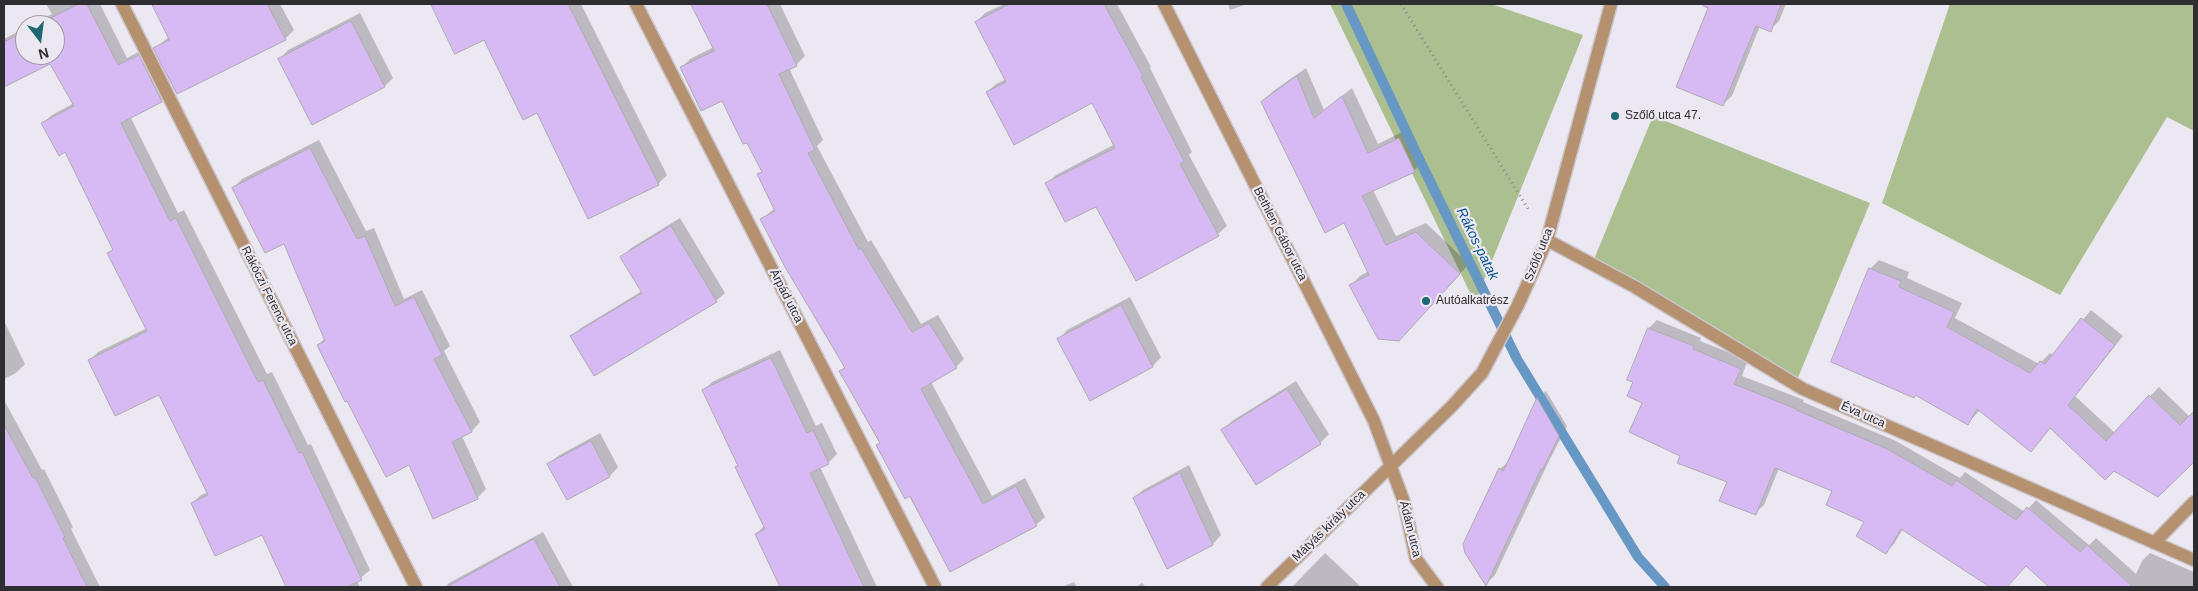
<!DOCTYPE html>
<html>
<head>
<meta charset="utf-8">
<style>
  body { margin:0 }
  #map { position:relative; width:2198px; height:591px; overflow:hidden; background:#ece8f1; font-family:Helvetica,sans-serif }
  canvas { display:block }
  .frame { position:absolute; inset:0; border:5px solid #2e2d30; pointer-events:none }
  .north { position:absolute; left:15px; top:15px; width:50px; height:50px; box-sizing:border-box; background:#ece8f1; border:1px solid #a09da4; border-radius:50%; rotate:165deg; font-size:14px; font-weight:700; line-height:20px; text-align:center; color:#2e2d30 }
  .north::after { content:''; display:block; margin:auto; width:18px; height:22px; background:#1d6871; clip-path:polygon(50% 0,100% 100%,50% 72%,0 100%) }
</style>
</head>
<body>
<div id="map">
<canvas width="2198" height="591"></canvas>
<div class="frame"></div>
<div class="north">N</div>
</div>
<script>
const context = document.querySelector('canvas').getContext('2d');
context.lineJoin = 'round';
function fill(path, color) {
  context.fillStyle = color;
  context.fill(path, 'evenodd');
}
function trace(path, color, width, dash) {
  context.strokeStyle = color;
  context.lineWidth = width;
  context.lineCap = dash ? 'butt' : 'round';
  context.setLineDash(dash || []);
  context.stroke(path);
}
function write(font, color, halo, rows, align = 'center') {
  context.font = font + ' Helvetica,sans-serif';
  context.lineWidth = 4.5;
  context.setLineDash([]);
  context.textBaseline = 'middle';
  context.strokeStyle = halo;
  context.fillStyle = color;
  for (const [text, x, y, turn = 0] of rows) {
    context.save();
    context.translate(x, y);
    context.rotate((+turn || 0) * Math.PI / 180);
    context.textAlign = isNaN(turn) ? turn : align;
    if (halo) context.strokeText(text, 0, 0);
    context.fillText(text, 0, 0);
    context.restore();
  }
}
const green = new Path2D(`
  M1330 4H1491L1583 35 1475 303Z
  M1950 4H2194V131L2167 117 2060 295 1882 203Z
  M1653 116 1870 203 1797 380 1592 264Z`);
const shadow = new Path2D(`
  M46 4H100L127 58 148 47 170 92 161 101 131 118 178 213 184 210 267 374 272 372 308 445 311 444 370 570 357 581 360 587H287L262 533 192 503 201 495 208 492 160 393 90 360 98 352 147 328 109 253 114 248 66 151 43 123 52 115 74 103 51 62 4 86V39L25 28V55H55V25H31L52 14Z
  M153 4H280L294 30 285 39 155 48 169 37Z
  M433 4H581L667 175 658 184 537 112 485 39 456 52Z
  M692 4H780L805 56 796 65 789 68 823 140 817 146 868 242 871 240 921 324 938 315 964 359 956 367 931 382 992 496 1025 478 1045 517 1036 525 950 570 840 372 846 366 762 219 775 208 759 175 763 171 723 100 681 68 690 59 714 47Z
  M1004 4H1117L1151 67 1150 68 1192 152 1189 155 1227 226 1218 234 1136 279 1096 205 1047 183 1056 175 1115 144 1093 102 987 92 996 84 1006 79 976 22 985 13Z
  M1228 4H1247L1230 10Z
  M1701 4H1786L1779 21 1770 30 1760 26 1732 96 1723 104 1710 7Z
  M360 13 393 78 385 86 280 59 288 50Z
  M1306 68 1324 110 1352 88 1378 144 1408 129 1423 161 1414 171 1373 190 1396 236 1426 223 1469 264 1408 330 1351 285 1360 276 1369 271 1345 222 1262 102 1272 92Z
  M319 140 366 231 374 228 404 299 422 290 450 346 444 351 480 422 472 431 462 436 486 489 477 498 410 463 318 345 325 338 285 242 233 188 242 179Z
  M680 218 725 293 716 301 572 336 581 328 642 291 622 257 631 248Z
  M1879 260 1909 272 1907 278 1962 303 1955 318 2039 364 2050 353 2053 356 2091 310 2123 336 2075 396 2115 433 2159 387 2190 417 2194 413V460L2158 496 2051 427 1980 410 1968 423 1916 394 1914 396 1870 269Z
  M1130 297 1161 357 1153 366 1090 399 1059 339 1067 330Z
  M1657 320 1701 338 1700 341 1748 360 1742 376 1804 400 1803 402 1896 441 1960 478 1965 472 2025 512 2036 500 2089 545 2096 538 2136 574 2142 561 2150 553 2194 572V587H2051L2026 565 2006 587H1992L1903 529 1894 544 1886 552 1866 521 1834 490 1779 468 1764 505 1755 513 1728 481 1682 455 1644 402 1634 381 1628 379 1649 328Z
  M4 321 25 364 16 373 4 379Z
  M780 350 816 426 822 423 837 454 828 463 820 467 877 587H806L794 564 756 534 764 526 737 467 739 465 704 390 712 382Z
  M1296 381 1329 434 1320 443 1223 430 1232 421Z
  M1546 391 1567 426 1548 463 1495 575 1486 584 1500 469 1509 461 1538 399Z
  M4 400 42 470 44 469 73 527 71 529 100 587H9L4 578Z
  M600 433 618 467 610 476 567 498 549 464 558 456Z
  M1189 465 1221 535 1213 544 1168 568 1134 498 1143 490Z
  M543 532 573 587H445L449 583Z
  M1325 553 1361 587H1292Z
  M1074 582 1077 587H1062Z
  M1142 583 1146 587H1136Z`);
const stream = new Path2D(`
  M1346 4 1422 165 1517 359 1638 557 1665 587`);
const building = new Path2D(`
  M79 4H87L118 65 139 55 162 102 121 123 170 221 176 218 258 382 263 380 299 453 302 452 362 580 346 587H286L262 535 215 556 191 503 208 495 159 395 115 416 88 360 147 331 107 253 113 250 65 152 59 156 41 123 74 106 50 64 4 87V42L25 31V55H55V25H37Z
  M152 4H267L286 40 177 94 153 48 169 40Z
  M431 4H568L659 185 588 219 537 113 523 120 484 40 455 54Z
  M691 4H767L797 66 779 74 815 150 808 153 859 250 861 248 912 332 929 323 957 368 921 389 983 504 1016 486 1037 526 950 572 910 496 905 499 876 445 880 443 839 371 845 368 785 267 760 219 775 211 757 174 762 172 747 143 743 144 722 101 701 111 680 67 714 51Z
  M1010 4H1104L1143 76 1141 77 1184 161 1180 164 1219 236 1136 281 1096 207 1065 222 1045 183 1115 148 1092 103 1014 145 986 92 1006 82 975 22Z
  M1704 4H1781L1771 32 1756 26 1723 106 1676 87 1708 8 1703 6Z
  M351 21 385 87 312 125 278 59Z
  M1297 76 1314 118 1342 96 1368 153 1399 138 1415 172 1362 196 1386 245 1416 232 1460 274 1399 341 1378 339 1349 285 1369 275 1344 223 1325 233 1261 102Z
  M310 148 357 239 365 236 395 306 414 297 442 355 434 359 472 432 452 442 478 499 433 519 409 465 386 477 347 401 345 402 317 345 325 341 284 244 265 253 232 188Z
  M671 226 717 302 594 376 570 336 642 293 620 257Z
  M1869 268 1901 281 1899 287 1954 312 1947 327 2030 373 2040 361 2045 364 2081 318 2115 345 2068 405 2106 441 2149 395 2180 425 2194 411V462L2158 497 2114 471 2105 480 2050 428 2031 452 1977 409 1968 425 1915 395 1914 398 1831 362Z
  M1121 305 1153 367 1090 401 1057 339Z
  M1648 328 1694 346 1693 349 1741 369 1734 384 1796 409V410L1887 449 1952 486 1956 480 2016 520 2027 507 2080 552 2087 545 2133 587H2049L2026 566 2007 587H1990L1901 529 1886 554 1856 536 1864 522 1826 505 1832 491 1775 468 1756 515 1719 501 1727 482 1677 463 1680 456 1629 432 1642 403 1627 396 1633 382 1627 380Z
  M771 358 807 433 813 430 829 464 810 473 864 587H780L755 534 765 529 735 467 738 466 702 390Z
  M1287 389 1321 444 1256 485 1221 430Z
  M1537 398 1559 436 1543 469H1541L1486 586 1465 553 1463 544 1499 468 1503 471Z
  M4 425 33 478 35 477 65 537 63 538 87 587H4Z
  M591 441 610 477 567 500 547 464Z
  M1180 473 1213 545 1167 569 1133 498Z
  M534 539 560 587H447Z`);
const path = new Path2D(`
  M1401 4 1530 212`);
const minor = new Path2D(`
  M122 4 416 587
  M636 4 935 587
  M1164 4 1374 421 1404 502 1416 559 1437 587
  M1547 240 1635 287 1803 389 2194 560
  M2154 543 2194 502
  M1267 587 1452 406 1482 373 1518 305 1547 240 1611 4`);
const markers = [
  [1615,116,5,"#1d6871"],
  [1426,301,5,"#1d6871"]
];
const poiNames = [
  ["Szőlő utca 47.",1625,116],
  ["Autóalkatrész",1436,301]
];
const streetNames = [
  ["Bethlen Gábor utca",1280,234,63],
  ["Szőlő utca",1539,255,-68],
  ["Rákóczi Ferenc utca",269,296,63],
  ["Árpád utca",786,296,63],
  ["Éva utca",1863,415,24],
  ["Mátyás király utca",1329,526,-44],
  ["Ádám utca",1410,529,76]
];
const waterNames = [
  ["Rákos-patak",1477,244,64]
];
fill(green, '#acbf91');
fill(shadow, '#0003');
trace(stream, '#6797c4', 10);
fill(building, '#d7baf4');
trace(building, '#aeaab2', 1);
trace(minor, '#cac6ce', 15);
trace(path, '#87848a', 3, [1, 4]);
trace(minor, '#b6916f', 12);
for (const [x, y, r, color] of markers) {
  const dot = new Path2D();
  dot.arc(x, y, r, 0, 2 * Math.PI);
  context.fillStyle = color;
  context.fill(dot);
  trace(dot, '#ece8f1', 2);
}
write('12px', '#2e2d30', '#ece8f1', poiNames, 'left');
write('12px', '#2e2d30', '#ece8f1', streetNames);
write('italic 14px', '#05548d', '#ece8f1', waterNames);
</script>
</body>
</html>
